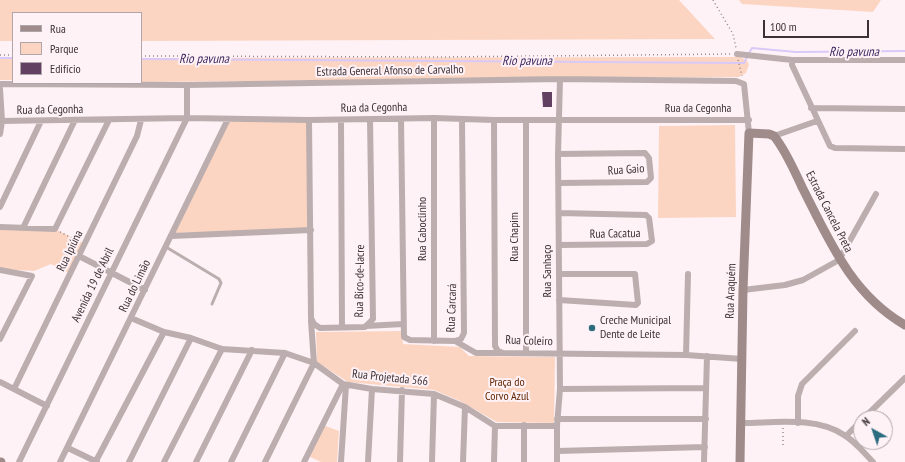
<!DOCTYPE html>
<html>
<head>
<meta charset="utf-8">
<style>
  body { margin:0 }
  #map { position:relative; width:905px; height:462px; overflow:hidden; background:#fef2f7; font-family:"PT Sans Narrow",sans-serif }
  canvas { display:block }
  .legend { position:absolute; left:12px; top:12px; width:130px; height:72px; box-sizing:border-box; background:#fef2f7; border:1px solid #b0a5a9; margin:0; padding:5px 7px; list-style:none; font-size:12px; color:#3c3135 }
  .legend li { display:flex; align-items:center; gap:8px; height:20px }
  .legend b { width:20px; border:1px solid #b0a5a9 }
  .north { position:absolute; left:853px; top:410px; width:40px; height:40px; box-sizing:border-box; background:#fef2f7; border:1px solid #b0a5a9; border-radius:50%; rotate:320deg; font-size:11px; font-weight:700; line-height:16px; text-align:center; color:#3c3135 }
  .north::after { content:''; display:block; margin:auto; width:14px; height:18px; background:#2b6c7f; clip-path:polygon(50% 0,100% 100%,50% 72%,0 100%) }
  .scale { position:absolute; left:763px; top:20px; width:106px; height:18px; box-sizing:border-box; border:2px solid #3c3135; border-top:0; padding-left:5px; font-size:12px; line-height:14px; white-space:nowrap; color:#3c3135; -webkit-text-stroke:3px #fef2f7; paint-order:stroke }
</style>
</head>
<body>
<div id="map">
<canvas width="905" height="462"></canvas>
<ul class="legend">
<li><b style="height:5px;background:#a08b8b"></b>Rua</li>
<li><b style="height:11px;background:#fcd5c2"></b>Parque</li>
<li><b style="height:11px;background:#614061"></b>Edifício</li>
</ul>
<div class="north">N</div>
<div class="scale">100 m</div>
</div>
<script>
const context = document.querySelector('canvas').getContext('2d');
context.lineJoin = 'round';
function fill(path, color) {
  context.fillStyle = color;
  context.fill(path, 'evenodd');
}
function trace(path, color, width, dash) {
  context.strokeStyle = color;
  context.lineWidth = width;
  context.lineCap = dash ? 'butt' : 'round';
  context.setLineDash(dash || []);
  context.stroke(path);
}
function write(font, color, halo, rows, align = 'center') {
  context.font = font + ' "PT Sans Narrow",sans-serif';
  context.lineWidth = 4;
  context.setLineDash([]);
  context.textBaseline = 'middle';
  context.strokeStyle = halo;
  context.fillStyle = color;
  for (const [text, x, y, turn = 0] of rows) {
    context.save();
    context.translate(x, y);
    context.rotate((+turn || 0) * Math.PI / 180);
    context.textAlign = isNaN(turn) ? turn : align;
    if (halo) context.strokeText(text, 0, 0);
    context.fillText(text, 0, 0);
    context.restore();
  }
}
const green = new Path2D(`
  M0 0H679L715 39 141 41V13H13V41H0Z
  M739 0H881L873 12 742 4Z
  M740 57 747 61 749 64 746 73 739 77 141 82V58Z
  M0 58H13V80H0Z
  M229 121 308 122 310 229 175 233Z
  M735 125 736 217 658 218 659 126Z
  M0 228 55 229 85 244 71 274 51 264 34 271 0 269Z
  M402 331 403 344 460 347 469 356 555 357 554 423 497 422 460 401 434 390 348 382 317 362 316 332Z
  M323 425 339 431 337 462H321L308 456Z`);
const stream = new Path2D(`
  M749 53 752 48 796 52 905 51
  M0 58H13
  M141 59 744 63 747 57`);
const building = new Path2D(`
  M542 92H552V107H543Z`);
const path = new Path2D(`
  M713 0 733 34 736 48
  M0 55H13
  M141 56 439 57 731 54
  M738 60 742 76
  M60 232 80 242
  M783 445V427`);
const lane = new Path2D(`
  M166 247 219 279 221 283 212 304`);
const street = new Path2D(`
  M737 54 792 60H905
  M792 60V65L830 146 835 148 905 149
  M0 84 187 85 560 79 736 81 744 84 749 133
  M0 89 2 121 0 134
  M811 108 905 109
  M401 119 404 337 410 340 455 341 461 339 464 333 462 120
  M309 120 311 318 314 324 320 328 365 327 373 319 370 119
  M341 120 342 327
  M494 120 495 346 498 351 503 353 686 355 742 359
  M526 120V353
  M0 121 187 118 309 120 434 118 494 120H749
  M774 136 817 121
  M558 154 645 153 649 158 651 178 647 182 559 183
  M0 207 41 121
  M559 213 646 215 649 218 652 241 647 244 559 245
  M0 227 55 229 109 120
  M23 228 75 120
  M171 236 311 230
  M79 256 145 290
  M0 270 32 276 0 339
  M743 290 785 285 803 280 839 260 876 194
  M559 300 636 305 638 303 635 274H559
  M131 318 164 332 191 338 222 349 285 353 314 363 343 384 372 389 434 394 465 407 495 426H557
  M366 326 403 324
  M434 341V118
  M455 341 476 353H502
  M686 355 688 274
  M0 382 47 406
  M14 389 137 136 141 120
  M560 389 706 388
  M864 418 905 378
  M557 419H706
  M741 423C774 423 815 416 844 435 855 441 864 453 873 462
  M798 423V396L802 384 855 331
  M846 436 861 421
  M68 448 97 462
  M557 451 705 447
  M96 461 164 332
  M19 462 187 118V85
  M60 462 228 119
  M129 462 191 338
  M164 462 222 349
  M196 462 252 350
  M231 462 285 353
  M265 462 314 363 311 321
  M304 462 343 384
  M341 462 346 385
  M368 462 372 389
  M400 462 402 390
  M432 462 434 394
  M463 462 465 407
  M494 462 495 426
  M524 462V425
  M557 462V426L560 389 558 154 560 79
  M704 462 707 356`);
const secondary = new Path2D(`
  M0 462H1
  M740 462 743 290 749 133 769 134 774 136C786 151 794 170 802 187 829 240 851 294 905 325`);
const markers = [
  [592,328,4,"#2b6c7f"]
];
const streetNames = [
  ["Estrada General Afonso de Carvalho",390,71,-1],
  ["Rua da Cegonha",374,108,-1],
  ["Rua da Cegonha",698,109],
  ["Rua da Cegonha",50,110,-1],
  ["Rua Gaio",626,170,-4],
  ["Estrada Cancela Preta",829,212,63],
  ["Rua Caboclinho",423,229,-90],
  ["Rua Cacatua",615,234,-1],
  ["Rua Chapim",515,237,-90],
  ["Rua Ipiúna",70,251,-64],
  ["Rua Sanhaço",548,271,-90],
  ["Rua Bico-de-lacre",360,281,-89],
  ["Avenida 19 de Abril",93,285,-64],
  ["Rua do Limão",135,286,-64],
  ["Rua Araquém",731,291,-88],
  ["Rua Carcará",452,308,-88],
  ["Rua Coleiro",529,341,2],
  ["Rua Projetada 566",390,378,6]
];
const poiNames = [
  ["Creche Municipal",600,321],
  ["Dente de Leite",600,335]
];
const parkNames = [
  ["Praça do",507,383],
  ["Corvo Azul",507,397]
];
const waterNames = [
  ["Rio pavuna",854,52],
  ["Rio pavuna",204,59],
  ["Rio pavuna",527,61]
];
fill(green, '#fcd5c2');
trace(stream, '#d9c9f8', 2);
fill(building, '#614061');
trace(path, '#958a8e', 1.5, [1, 3]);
trace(lane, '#bcaeae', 3);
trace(street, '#bcaeae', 6);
trace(secondary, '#a08b8b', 9);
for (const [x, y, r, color] of markers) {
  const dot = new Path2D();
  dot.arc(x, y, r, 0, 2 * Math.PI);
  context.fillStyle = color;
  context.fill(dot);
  trace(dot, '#fef2f7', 1.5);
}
write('12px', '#3c3135', '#fef2f7', streetNames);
write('12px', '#3c3135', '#fef2f7', poiNames, 'left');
write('12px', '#622601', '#fef2f7', parkNames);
write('italic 13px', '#3f2860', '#fef2f7', waterNames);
</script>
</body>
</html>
